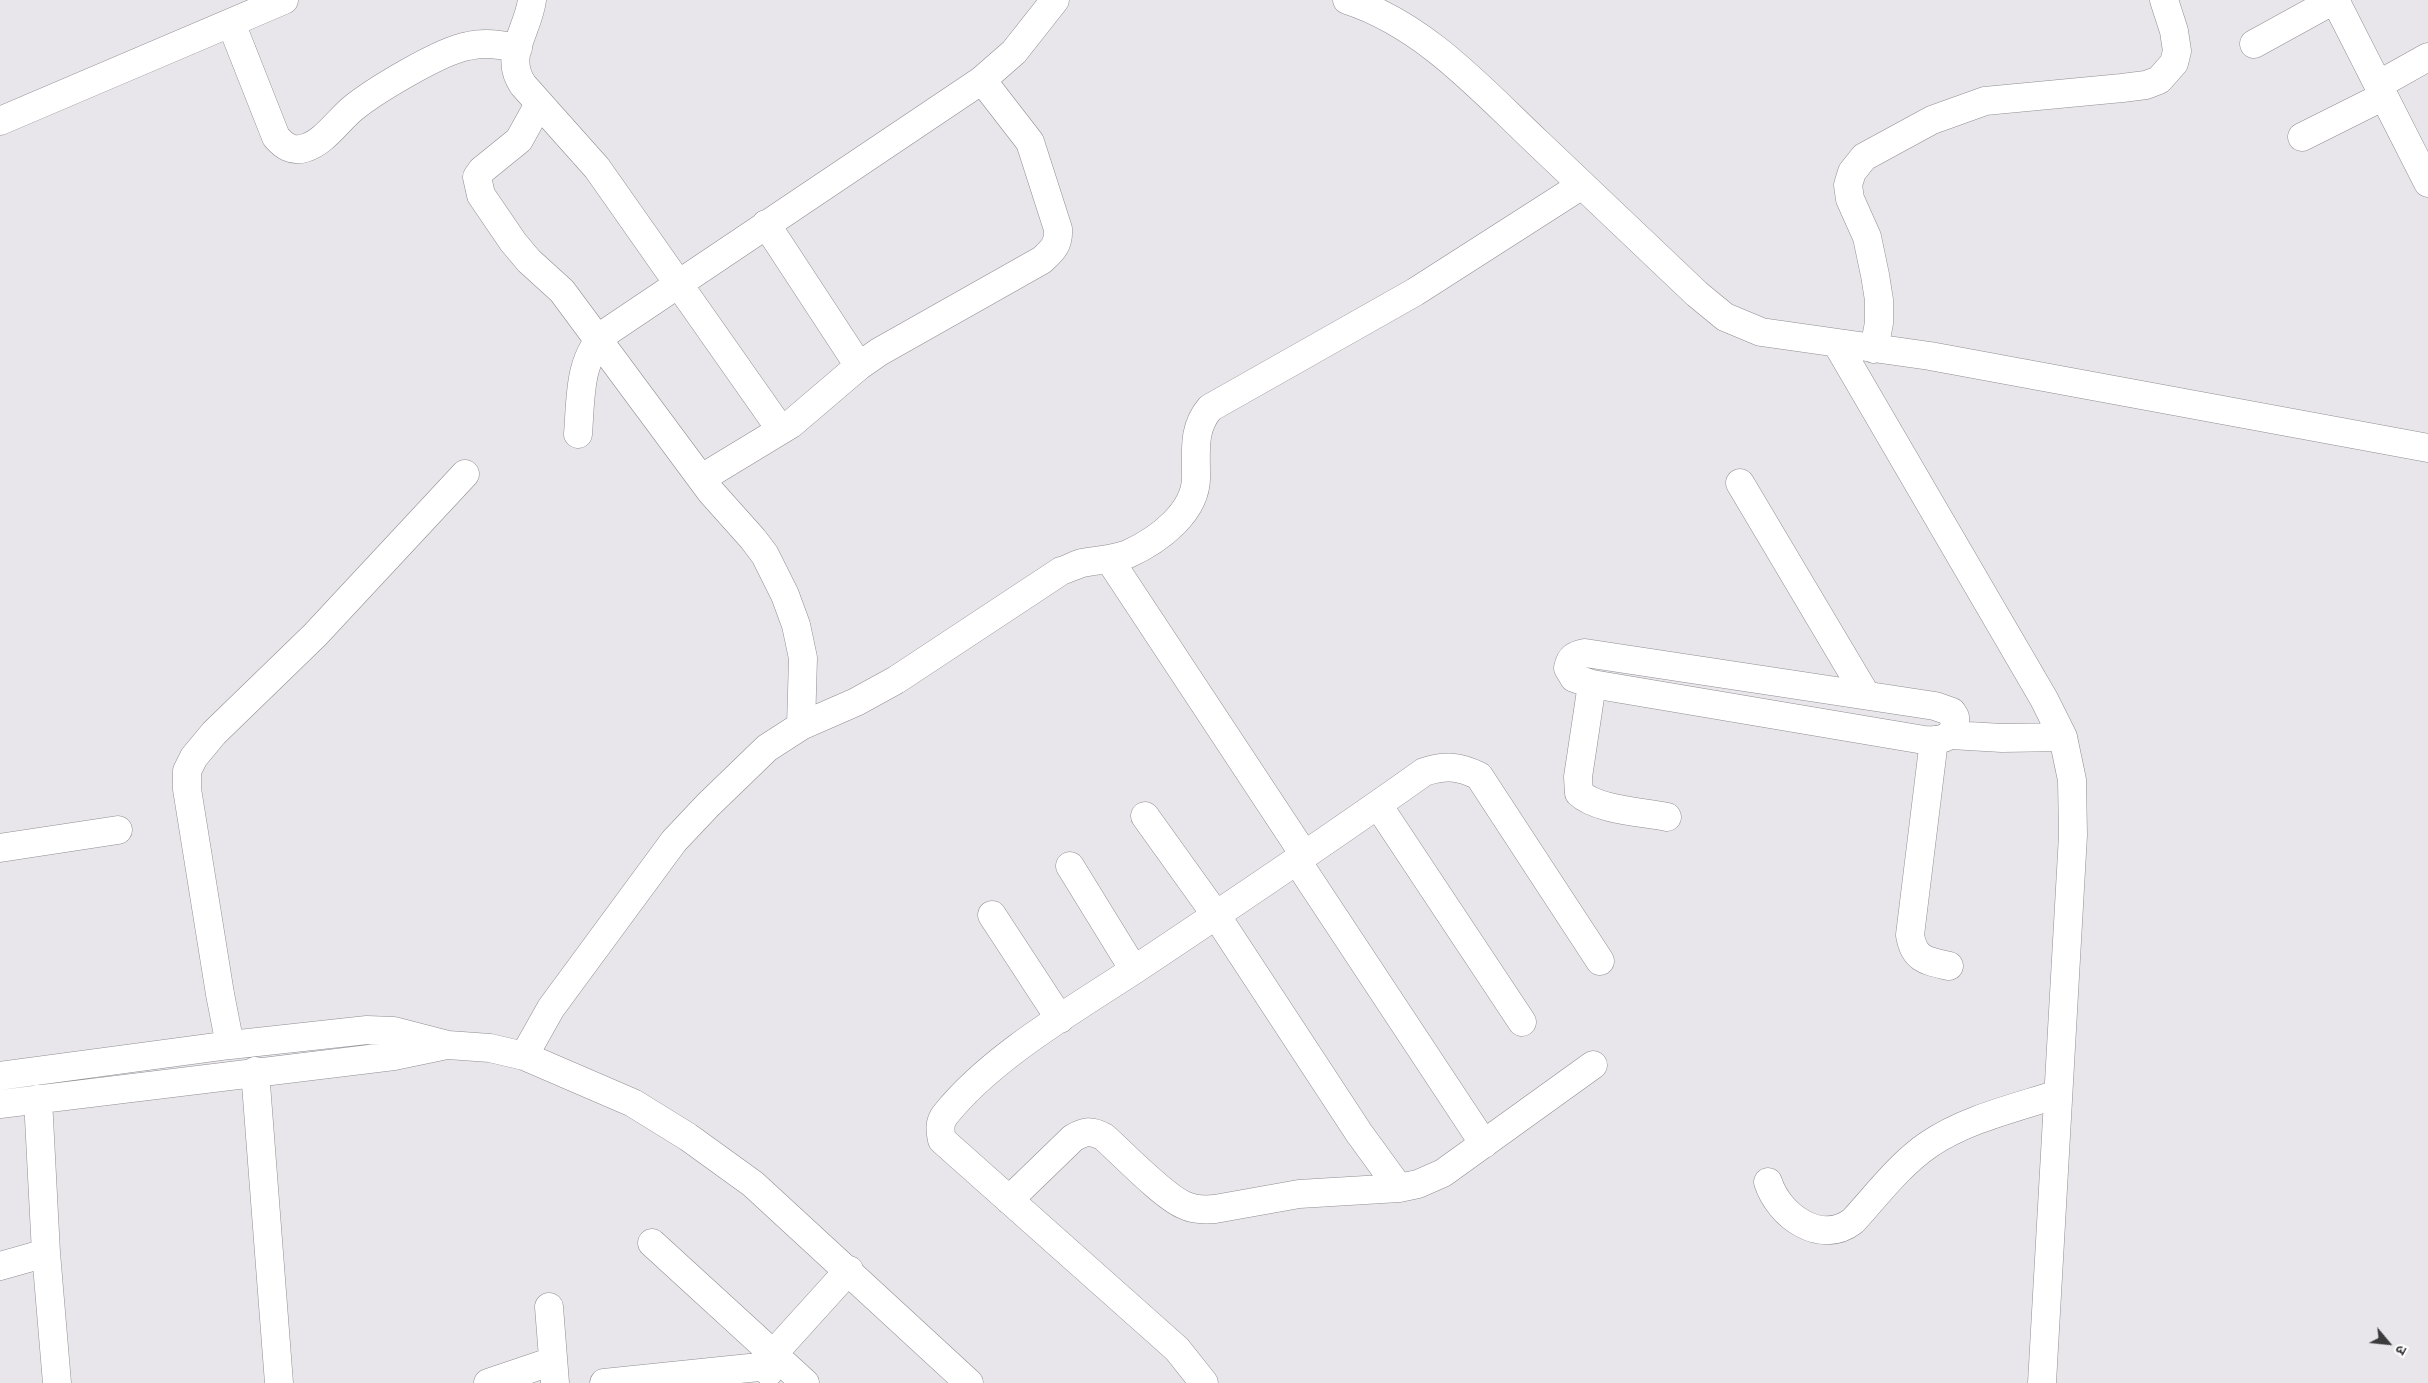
<!DOCTYPE html>
<html>
<head>
<meta charset="utf-8">
<style>
  body { margin:0 }
  #map { position:relative; width:2428px; height:1383px; overflow:hidden; background:#e8e6eb; font-family:Barlow,"Noto Sans Devanagari",sans-serif }
  canvas { display:block }
  .north { position:absolute; left:2363px; top:1318px; width:50px; height:50px; -webkit-text-stroke:4px #fff; paint-order:stroke; rotate:118deg; font-size:14px; font-weight:700; line-height:20px; text-align:center; color:#3b3a3c }
  .north::after { content:''; display:block; margin:auto; width:18px; height:22px; background:#3b3a3c; clip-path:polygon(50% 0,100% 100%,50% 72%,0 100%) }
</style>
</head>
<body>
<div id="map">
<canvas width="2428" height="1383"></canvas>
<div class="north">उ</div>
</div>
<script>
const context = document.querySelector('canvas').getContext('2d');
context.lineJoin = 'round';
function trace(path, color, width, dash) {
  context.strokeStyle = color;
  context.lineWidth = width;
  context.lineCap = dash ? 'butt' : 'round';
  context.setLineDash(dash || []);
  context.stroke(path);
}
const minor = new Path2D(`
  M532 0C528 31 503 56 523 85L597 168 781 430
  M1347 0C1424 25 1480 88 1537 142 1591 193 1644 244 1697 294L1725 317 1761 332 1930 356 2428 448
  M2335 0 2428 183
  M231 23 276 137C284 146 292 152 305 148 324 142 337 122 352 109 374 91 440 51 468 46 485 42 501 45 518 48
  M2254 44 2334 0
  M2378 85 2428 57
  M539 104 519 140 482 170 477 177 481 195 513 242 529 261 562 291 711 492 753 539 765 555 785 595 796 625 803 658 801 726
  M0 121 284 0
  M2302 137 2384 96
  M766 224 859 366
  M1837 344 2044 699 2063 737 2072 780 2073 835 2042 1383
  M1874 349 1879 323V300L1875 275 1867 237 1850 199 1848 185 1852 172 1864 157 1932 120 1985 101 2122 88 2146 85 2159 80 2174 63 2177 51 2174 31 2164 0
  M578 434C581 398 578 358 607 332L982 80 1014 52 1055 0
  M702 478 791 424 859 366 879 352 1042 260C1053 250 1059 244 1058 229L1030 142 982 80
  M1740 483 1866 695
  M1109 559 1305 856
  M1585 653 1935 706 1952 712 1955 717C1956 738 1942 741 1924 740L1592 684 1574 678 1568 668C1570 657 1575 655 1585 653Z
  M1592 684 1578 777 1579 793C1597 810 1642 812 1667 817
  M1951 735 2002 738 2063 737
  M1934 740 1910 935C1914 960 1927 961 1949 966
  M1378 805 1522 1022
  M1145 816 1216 915 1359 1133 1399 1188
  M0 848 118 830
  M1297 861 1484 1144
  M1070 866 1134 970
  M992 915 1060 1019
  M230 1045 220 994 187 789V771L194 757 214 733 315 635 465 474
  M524 1056 551 1008 674 841 708 805 767 748 801 726 856 702 896 680 1061 571C1068 569 1075 565 1082 563 1097 560 1113 560 1128 554 1159 540 1198 511 1196 474 1196 449 1193 428 1210 408L1415 292 1582 185
  M255 1071 279 1383
  M0 1076 230 1045 367 1030 394 1031 448 1045 490 1048 524 1056 633 1103 688 1137 753 1184 969 1383
  M38 1099 46 1253 57 1383
  M0 1104 394 1056 442 1046
  M1768 1182C1779 1216 1821 1246 1853 1221 1876 1196 1899 1165 1928 1145 1966 1119 2015 1108 2058 1094
  M1009 1200 1073 1138C1085 1131 1091 1130 1104 1137 1123 1154 1163 1196 1184 1205 1194 1210 1204 1210 1215 1209L1299 1194 1399 1188 1418 1184 1443 1173 1593 1065
  M652 1243 805 1383
  M0 1266 46 1253
  M549 1307 555 1383
  M769 1372 773 1354 849 1270
  M488 1383 553 1361
  M604 1383 769 1366
  M1204 1383 1177 1349 942 1140C940 1131 939 1123 945 1115 992 1056 1075 1009 1137 968 1233 904 1330 839 1424 772 1445 765 1459 766 1479 776L1600 961`);
trace(minor, '#908d92', 29);
trace(minor, '#fff', 28);
</script>
</body>
</html>
